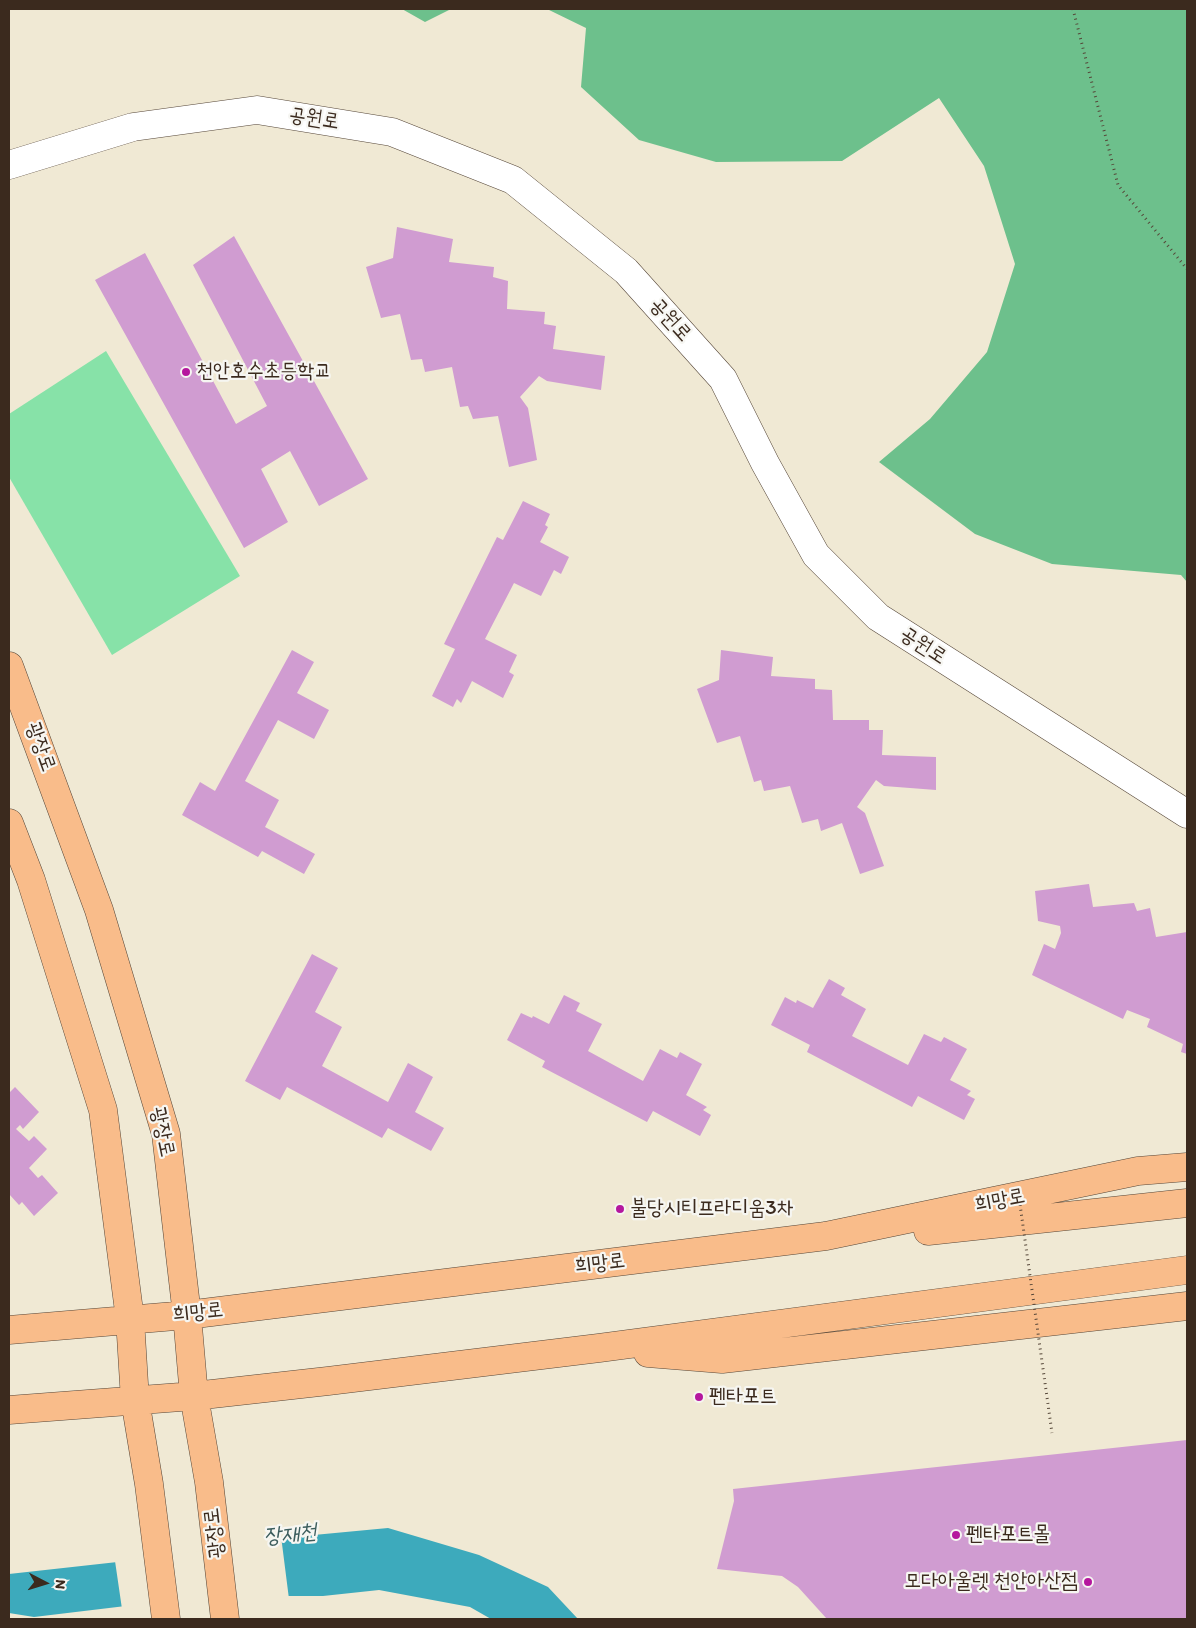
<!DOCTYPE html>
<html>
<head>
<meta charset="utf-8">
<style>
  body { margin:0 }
  #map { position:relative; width:1196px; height:1628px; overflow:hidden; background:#f0e9d4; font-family:Itim,sans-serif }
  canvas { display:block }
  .frame { position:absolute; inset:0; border:10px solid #3b2a1e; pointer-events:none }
  .north { position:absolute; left:20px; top:1558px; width:50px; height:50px; -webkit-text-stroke:4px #f6f6f2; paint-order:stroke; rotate:95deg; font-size:14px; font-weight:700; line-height:20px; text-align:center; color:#3b2a1e }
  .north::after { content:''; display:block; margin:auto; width:18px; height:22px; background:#3b2a1e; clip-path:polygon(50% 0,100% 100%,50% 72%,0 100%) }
</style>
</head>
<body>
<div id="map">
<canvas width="1196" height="1628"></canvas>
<div class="frame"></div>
<div class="north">N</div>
</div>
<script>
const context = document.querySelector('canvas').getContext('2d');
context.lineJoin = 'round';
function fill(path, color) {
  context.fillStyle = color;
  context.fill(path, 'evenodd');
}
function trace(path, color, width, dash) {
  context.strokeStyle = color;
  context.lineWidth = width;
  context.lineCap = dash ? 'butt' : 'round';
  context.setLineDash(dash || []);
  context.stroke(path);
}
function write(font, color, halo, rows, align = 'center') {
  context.font = font + ' Itim,"Poor Story",sans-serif';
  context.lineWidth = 4.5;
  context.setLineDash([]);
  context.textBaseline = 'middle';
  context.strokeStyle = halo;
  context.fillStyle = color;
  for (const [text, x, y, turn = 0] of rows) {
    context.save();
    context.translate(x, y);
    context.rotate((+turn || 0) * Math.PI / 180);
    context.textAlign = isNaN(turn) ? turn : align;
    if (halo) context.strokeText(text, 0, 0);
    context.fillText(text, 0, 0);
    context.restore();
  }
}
const green = new Path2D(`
  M106 351 240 576 112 655 9 477V414Z`);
const forest = new Path2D(`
  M402 9H451L425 22Z
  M547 9H1187V582L1181 575 1052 564 975 534 879 462 930 419 987 352 1015 264 984 166 939 98 842 161 716 162 639 140 581 87 586 28Z`);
const water = new Path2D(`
  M388 1528 479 1555 548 1587 578 1619H491L470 1607 379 1590 323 1596H249L134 1605 34 1617 9 1613V1574L244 1548 282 1538Z`);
const pier = new Path2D(`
  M281 1536 289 1599H249L122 1609 115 1561 244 1546Z`);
const building = new Path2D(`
  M397 227 453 239 449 262 494 267 493 277 508 281 507 309 545 312 544 324 556 326 553 349 605 356 601 390 547 381 539 376 520 397 528 408 537 460 509 467 498 416 473 419 468 406 460 407 452 367 425 372 422 359 411 360 400 314 381 318 366 267 393 258Z
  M234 236 368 479 319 506 290 451 261 469 288 522 244 548 95 280 145 253 236 424 267 406 193 265Z
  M523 501 550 514 545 525 548 527 540 542 569 557 561 574 554 570 541 596 514 583 485 639 517 655 509 672 514 675 503 698 472 681 461 703 457 699 453 707 432 696 455 649 444 644 497 537 503 540Z
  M292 650 314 662 297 693 329 710 314 739 278 720 245 781 279 800 265 827 315 854 304 874 262 851 258 857 182 815 200 782 215 791Z
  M721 650 773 657 771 676 815 679V689L832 690 833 720H869V730H883L882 755 936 757V790L884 786 876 780 857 807 865 813 884 866 860 874 842 823 821 831 818 819 802 823 790 786 764 791 761 780 754 782 740 736 717 743 697 689 719 680Z
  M1089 884 1093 907 1134 903 1137 911 1150 908 1156 937 1187 932V1054L1181 1052 1183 1044 1147 1027 1150 1019 1127 1010 1123 1019 1032 975 1044 944 1055 949 1061 933 1060 926 1038 921 1035 891Z
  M312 954 338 968 315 1012 342 1027 322 1066 388 1102 408 1063 433 1077 415 1112 444 1128 431 1151 388 1128 382 1138 287 1087 280 1100 245 1081Z
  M829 979 845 988 841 995 866 1009 852 1036 908 1065 924 1034 941 1042 944 1037 967 1049 950 1080 971 1091 967 1095 975 1099 964 1120 918 1096 912 1107 807 1052 810 1045 771 1025 785 997 796 1003 797 1000 813 1008Z
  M564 995 580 1003 576 1011 602 1024 588 1051 643 1081 660 1049 677 1058 680 1052 702 1064 686 1095 707 1107 703 1110 711 1115 700 1136 653 1111 647 1122 542 1067 545 1061 507 1040 521 1013 532 1018 533 1016 549 1024Z
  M15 1087 39 1112 23 1129 20 1125 16 1129 29 1141 34 1136 47 1149 29 1168 38 1178 42 1175 58 1193 34 1216 22 1202 19 1205 9 1194V1093Z
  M1187 1440V1619H827L798 1587 782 1576 717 1569 734 1501 733 1489Z`);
const path = new Path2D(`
  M1073 9 1118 185 1187 269`);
const minor = new Path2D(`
  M9 165 133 127 257 110 392 132 513 180 626 271 723 379 765 463 816 555 878 617 1187 814`);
const major = new Path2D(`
  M9 666 99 910 166 1134 187 1315 194 1396 209 1482 225 1619
  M9 823 31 880 103 1110 130 1319 135 1400 149 1484 166 1619
  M928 1231 1187 1203
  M9 1330 187 1315 826 1236 1138 1171 1187 1167
  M648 1353 722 1359 1187 1306
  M9 1410 194 1396 328 1381 599 1348 1187 1270`);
const pathBridge = new Path2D(`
  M1018 1190 1052 1433`);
const markers = [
  [186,372,5,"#b5179e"],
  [620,1209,5,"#b5179e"],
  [699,1397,5,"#b5179e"],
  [956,1535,5,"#b5179e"],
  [1088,1582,5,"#b5179e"]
];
const streetNames = [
  ["공원로",314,119,9],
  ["공원로",670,320,48],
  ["공원로",923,646,33],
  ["광장로",40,747,70],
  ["광장로",162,1132,78],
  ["희망로",1000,1201,-11],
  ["희망로",600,1264,-7],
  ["희망로",198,1313,-6],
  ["광장로",215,1533,-97]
];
const poiNames = [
  ["천안호수초등학교",196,372],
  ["불당시티프라디움3차",630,1209],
  ["펜타포트",709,1397],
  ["펜타포트몰",966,1535],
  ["모다아울렛 천안아산점",1078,1582,"right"]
];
const waterNames = [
  ["장재천",290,1535,-6]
];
fill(green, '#87e2a8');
fill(forest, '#6dc08c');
fill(water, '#3daabc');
fill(pier, '#f0e9d4');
fill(building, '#d09cd1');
trace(minor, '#564739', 29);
trace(major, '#564739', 29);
trace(path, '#564739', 3, [1, 4]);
trace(minor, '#fff', 28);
trace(major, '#f9bc8a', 28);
trace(pathBridge, '#564739', 3, [1, 4]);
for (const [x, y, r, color] of markers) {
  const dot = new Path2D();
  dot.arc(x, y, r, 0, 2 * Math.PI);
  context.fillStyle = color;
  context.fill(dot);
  trace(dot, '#f6f6f2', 2);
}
write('21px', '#3b2a1e', '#f6f6f2', streetNames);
write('21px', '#3b2a1e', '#f6f6f2', poiNames, 'left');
write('italic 22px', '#3c5d5d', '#f6f6f2', waterNames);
</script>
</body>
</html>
